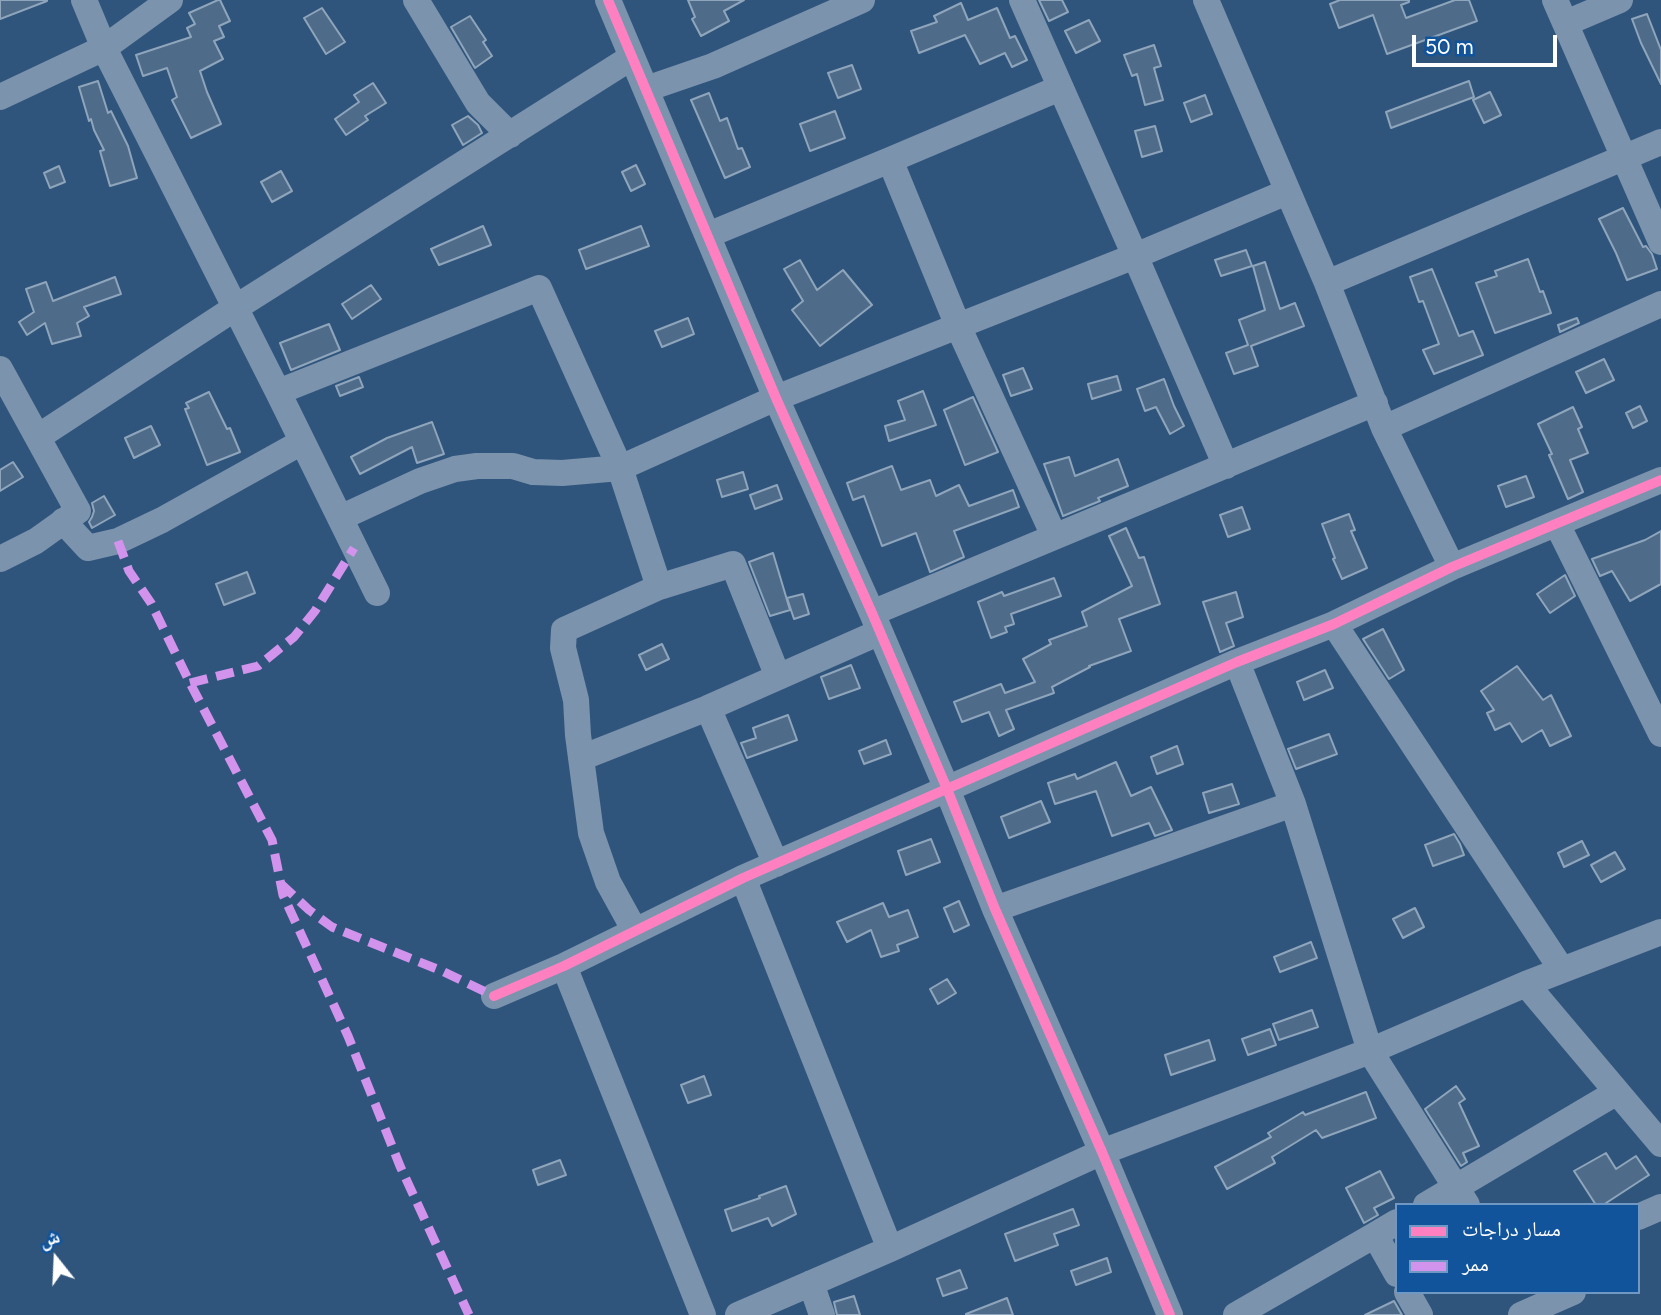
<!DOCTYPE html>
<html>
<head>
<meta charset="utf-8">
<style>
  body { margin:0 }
  #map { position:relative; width:1661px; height:1315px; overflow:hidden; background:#30557c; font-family:Figtree,"Noto Naskh Arabic",sans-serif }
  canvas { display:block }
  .legend { position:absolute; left:1395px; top:1203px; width:245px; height:91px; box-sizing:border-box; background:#11549b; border:2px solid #7098c3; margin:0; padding:9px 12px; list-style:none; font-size:21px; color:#fff }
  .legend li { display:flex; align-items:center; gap:14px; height:35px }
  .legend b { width:35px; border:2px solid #7098c3 }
  .north { position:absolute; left:21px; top:1224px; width:70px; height:70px; -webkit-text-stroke:5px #11549b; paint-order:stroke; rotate:342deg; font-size:19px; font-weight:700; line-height:28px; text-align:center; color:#fff }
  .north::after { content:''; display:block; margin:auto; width:24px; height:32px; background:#fff; clip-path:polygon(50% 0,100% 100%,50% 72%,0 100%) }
  .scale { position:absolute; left:1412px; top:35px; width:145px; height:32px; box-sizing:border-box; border:4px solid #fff; border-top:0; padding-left:9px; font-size:21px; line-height:24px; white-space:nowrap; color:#fff; -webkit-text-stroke:5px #11549b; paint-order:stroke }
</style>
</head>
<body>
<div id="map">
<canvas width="1661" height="1315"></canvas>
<ul class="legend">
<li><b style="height:9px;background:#ff80c0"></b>مسار دراجات</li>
<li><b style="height:9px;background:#d193ec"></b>ممر</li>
</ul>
<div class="north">ش</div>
<div class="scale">50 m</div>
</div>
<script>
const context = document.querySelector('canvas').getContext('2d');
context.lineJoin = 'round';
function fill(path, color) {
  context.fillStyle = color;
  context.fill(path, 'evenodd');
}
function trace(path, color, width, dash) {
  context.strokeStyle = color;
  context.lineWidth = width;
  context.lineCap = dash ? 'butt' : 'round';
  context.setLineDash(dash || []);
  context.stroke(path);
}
const building = new Path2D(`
  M0 0H47V1L0 19Z
  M218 0H220L230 21 219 26 224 37 214 41 223 59 200 71 207 92 221 124 191 138 172 100 177 97 167 68 143 76 136 55 191 37 187 28 195 24 189 13Z
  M688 0H744L724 11 729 21 701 36 692 19 695 17Z
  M1039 0H1062L1068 12 1049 21Z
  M1340 0H1409V2L1401 5 1406 18 1455 0H1469L1477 21 1387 54 1373 15 1339 28 1330 4Z
  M961 3 968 20 997 8 1010 38 1015 36 1027 60 1012 67 1005 53 980 64 965 35 919 53 911 31 937 22 934 16Z
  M322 8 345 42 326 54 304 18Z
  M1647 14 1661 50V84L1641 43 1632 19Z
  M470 16 486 40 483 42 492 56 475 68 451 27Z
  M1089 20 1100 41 1076 53 1065 31Z
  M1154 45 1161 66 1154 68 1163 100 1145 105 1137 74 1132 76 1124 55Z
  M852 65 861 89 838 98 828 73Z
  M98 81 108 113 111 111 128 146 137 178 110 186 100 151 104 150 94 130 91 119 89 121 79 87Z
  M1469 81 1474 97 1391 128 1386 112Z
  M373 83 386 103 365 116 368 120 346 135 335 119 359 102 354 95Z
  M1490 92 1501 115 1484 123 1473 100Z
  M709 93 720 121 727 118 738 149 742 148 750 167 725 178 691 100Z
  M1205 95 1212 114 1191 122 1184 103Z
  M835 111 845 138 810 151 800 124Z
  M468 116 478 125 482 133 463 145 452 125Z
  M1155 126 1162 151 1142 157 1135 131Z
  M636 165 645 184 631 191 622 172Z
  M59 166 65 182 50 188 44 173Z
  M281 171 292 191 272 202 261 182Z
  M1623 208 1643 247 1646 246 1652 254 1657 269 1627 280 1616 253 1599 219Z
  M483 226 491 245 439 265 431 249Z
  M641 226 649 246 586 269 579 250Z
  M1246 250 1252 266 1221 276 1215 260Z
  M1528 259 1540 292 1543 291 1551 313 1495 333 1476 283 1497 276 1495 271Z
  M800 260 817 290 843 270 872 305 820 346 792 310 803 301 784 269Z
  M1265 262 1280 309 1295 303 1304 326 1251 346 1258 366 1234 374 1226 353 1248 345 1239 320 1265 310 1253 266Z
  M1432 269 1459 336 1473 331 1483 355 1434 374 1423 350 1439 344 1423 301 1419 302 1410 277Z
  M115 277 121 294 84 307 89 316 77 323 81 336 52 344 45 323 27 335 19 322 34 312 26 289 46 282 53 301Z
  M371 285 381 299 352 319 342 304Z
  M688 318 694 334 662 347 655 331Z
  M1577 318 1579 323 1560 332 1558 325Z
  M329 324 340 350 291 370 280 343Z
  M1604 359 1614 380 1586 393 1576 372Z
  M1023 368 1032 389 1011 396 1003 375Z
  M1117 376 1121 390 1092 399 1088 384Z
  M359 377 363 387 340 396 336 386Z
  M1164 379 1174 406 1184 426 1170 434 1156 407 1145 411 1137 389Z
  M923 391 936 425 889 441 885 426 905 420 898 401Z
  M209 392 227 429 230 428 240 452 207 465 185 409 189 408 186 403Z
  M973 397 998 452 965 465 944 410Z
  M1640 406 1647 421 1633 428 1626 413Z
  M1573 407 1582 427 1578 429 1588 453 1570 460 1583 492 1568 499 1549 455 1552 454 1538 424Z
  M432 422 444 454 417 463 412 447 360 474 351 457 387 438Z
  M151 426 160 445 134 458 125 438Z
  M1069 457 1075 476 1118 459 1128 486 1098 498 1100 501 1063 516 1044 464Z
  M13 462 23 477 0 491V470Z
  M892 466 901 490 930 480 936 496 959 485 969 506 1013 490 1019 507 954 531 964 557 930 572 916 533 882 546 864 496 853 500 847 483Z
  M743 472 748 489 722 497 717 480Z
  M1526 476 1534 497 1506 507 1498 486Z
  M777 485 782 499 755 509 750 495Z
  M104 496 115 515 92 528 89 522 92 517 94 511 92 503Z
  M1242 507 1250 529 1228 537 1220 515Z
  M1349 514 1355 530 1351 531 1367 568 1342 579 1333 559 1335 558 1322 524Z
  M1126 528 1139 558 1144 557 1160 604 1119 619 1131 651 1089 666 1090 667 1052 687 1054 693 1006 710 1014 729 999 736 989 712 962 722 954 702 1001 684 1005 693 1035 682 1023 659 1051 644 1049 640 1087 626 1082 612 1132 586 1109 536Z
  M1661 531V584L1630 601 1612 571 1600 576 1592 559 1645 540Z
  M773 553 790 610 770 616 749 562Z
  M247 572 255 593 224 605 216 584Z
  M1565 575 1575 596 1550 613 1537 594Z
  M1054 578 1061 596 1011 614 1014 624 1005 627 1007 632 991 638 978 602 1002 592 1004 596Z
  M1236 592 1243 617 1226 623 1234 646 1220 652 1203 602Z
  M803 594 809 614 794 619 787 598Z
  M1383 629 1404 670 1389 679 1363 639Z
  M662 644 669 659 646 670 639 655Z
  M851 665 860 688 829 699 821 677Z
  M1517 666 1543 700 1551 695 1571 736 1550 746 1542 730 1522 742 1510 723 1495 730 1487 713 1494 710 1481 691Z
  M1325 670 1333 688 1304 700 1297 682Z
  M788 715 797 740 747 758 741 743 756 738 753 728Z
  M1329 734 1337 754 1296 769 1288 749Z
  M886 740 891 754 864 764 859 751Z
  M1177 746 1183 764 1157 774 1151 757Z
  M1116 762 1131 796 1151 787 1172 830 1155 836 1149 823 1112 836 1096 791 1055 804 1048 783 1075 774 1077 779Z
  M1232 784 1239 804 1209 813 1203 793Z
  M1041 801 1050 822 1009 838 1001 817Z
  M1454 834 1460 844 1464 855 1433 866 1425 845Z
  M931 839 940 862 906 875 898 851Z
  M1582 841 1589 855 1564 867 1558 853Z
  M1615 852 1625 869 1601 882 1591 865Z
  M959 901 969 925 954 932 944 908Z
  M883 903 889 917 908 910 918 937 897 945 899 951 881 957 871 930 847 942 837 922Z
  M1415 908 1424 927 1403 938 1393 919Z
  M1311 942 1317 958 1280 972 1274 957Z
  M947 979 956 993 938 1004 930 989Z
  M1312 1010 1318 1027 1279 1040 1273 1024Z
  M1270 1029 1276 1045 1248 1055 1242 1039Z
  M1209 1040 1215 1060 1171 1075 1165 1055Z
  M704 1076 711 1095 688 1103 681 1085Z
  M1456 1086 1465 1099 1459 1103 1479 1146 1463 1153 1467 1162 1461 1166 1425 1109Z
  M1366 1092 1376 1118 1322 1138 1316 1130 1272 1157 1275 1163 1227 1189 1215 1167 1271 1137 1268 1133 1303 1112 1305 1115Z
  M1606 1153 1616 1169 1636 1156 1649 1175 1603 1205H1596L1574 1171Z
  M560 1160 566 1175 538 1185 533 1170Z
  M1380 1171 1394 1198 1374 1208 1378 1215 1364 1223 1346 1188Z
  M786 1186 796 1214 772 1226 768 1218 732 1231 725 1210 760 1198 759 1196Z
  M1073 1209 1079 1225 1054 1234 1058 1245 1015 1261 1005 1234Z
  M1107 1258 1111 1272 1076 1285 1071 1271Z
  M960 1270 967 1288 943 1296 937 1279Z
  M854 1296 860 1315H837L834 1302Z
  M1007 1298 1013 1315H966V1314Z
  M1394 1301 1402 1315H1365Z`);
const minor = new Path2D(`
  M84 0 104 48 278 392 377 593
  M416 0 478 103 510 135
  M608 0 776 398 872 613 947 789 995 909 1102 1152 1170 1315
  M1022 0 1143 274 1226 466
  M1206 0 1327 283 1384 428 1452 567
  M1555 0 1661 242
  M1566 23 1620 0
  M646 89 713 66 862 0
  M0 97 104 48 170 0
  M890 160 958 326 1054 536
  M708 235 890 160 1060 88
  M1327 283 1661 142
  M0 369 78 511 36 541 0 559
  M278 392 539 288 620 468 659 587 564 630 563 648 576 700 578 735 591 833 608 882 635 931
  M1384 428 1661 304
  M38 437 235 308 632 57
  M340 518 420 481 455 469 477 466H513L533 472 562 473 620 468 776 398 1135 256 1287 192
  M63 521 88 548 118 541 162 520 302 442
  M1557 524 1661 734
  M659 587 733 564 778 677
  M872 613 1375 403
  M1334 624 1562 970
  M1237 662 1293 804 1370 1051 1467 1205
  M708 708 880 632
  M581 758 708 708 776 864
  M743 878 890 1249
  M995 909 1293 804
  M564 966 703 1315
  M1526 984 1661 1144
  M494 996 564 966 743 878 1237 662 1334 624 1452 567 1661 480
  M1426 1205 1617 1092
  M1638 1217 1661 1207
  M1375 1235 1397 1222
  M811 1283 822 1315
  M1407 1292 1420 1315
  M738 1315 890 1249 1102 1152 1370 1051 1526 984 1661 932
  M1236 1315 1375 1235 1397 1274
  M1521 1315 1573 1292`);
const quiet = new Path2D(`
  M118 541 129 571 151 603 190 683 272 840 283 895 348 1036 400 1166 469 1315
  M190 683 258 666 294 637 315 611 354 548
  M280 883 309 910 332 927 442 971 494 996`);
const cycleway = new Path2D(`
  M608 0 776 398 872 613 947 789 995 909 1102 1152 1170 1315
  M494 996 564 966 743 878 1237 662 1334 624 1452 567 1661 480`);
fill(building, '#4e6c8a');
trace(building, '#8fa5bb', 2);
trace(minor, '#7b93ad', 26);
trace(quiet, '#d193ec', 9, [18, 9]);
trace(cycleway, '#ff80c0', 10);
</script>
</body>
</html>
